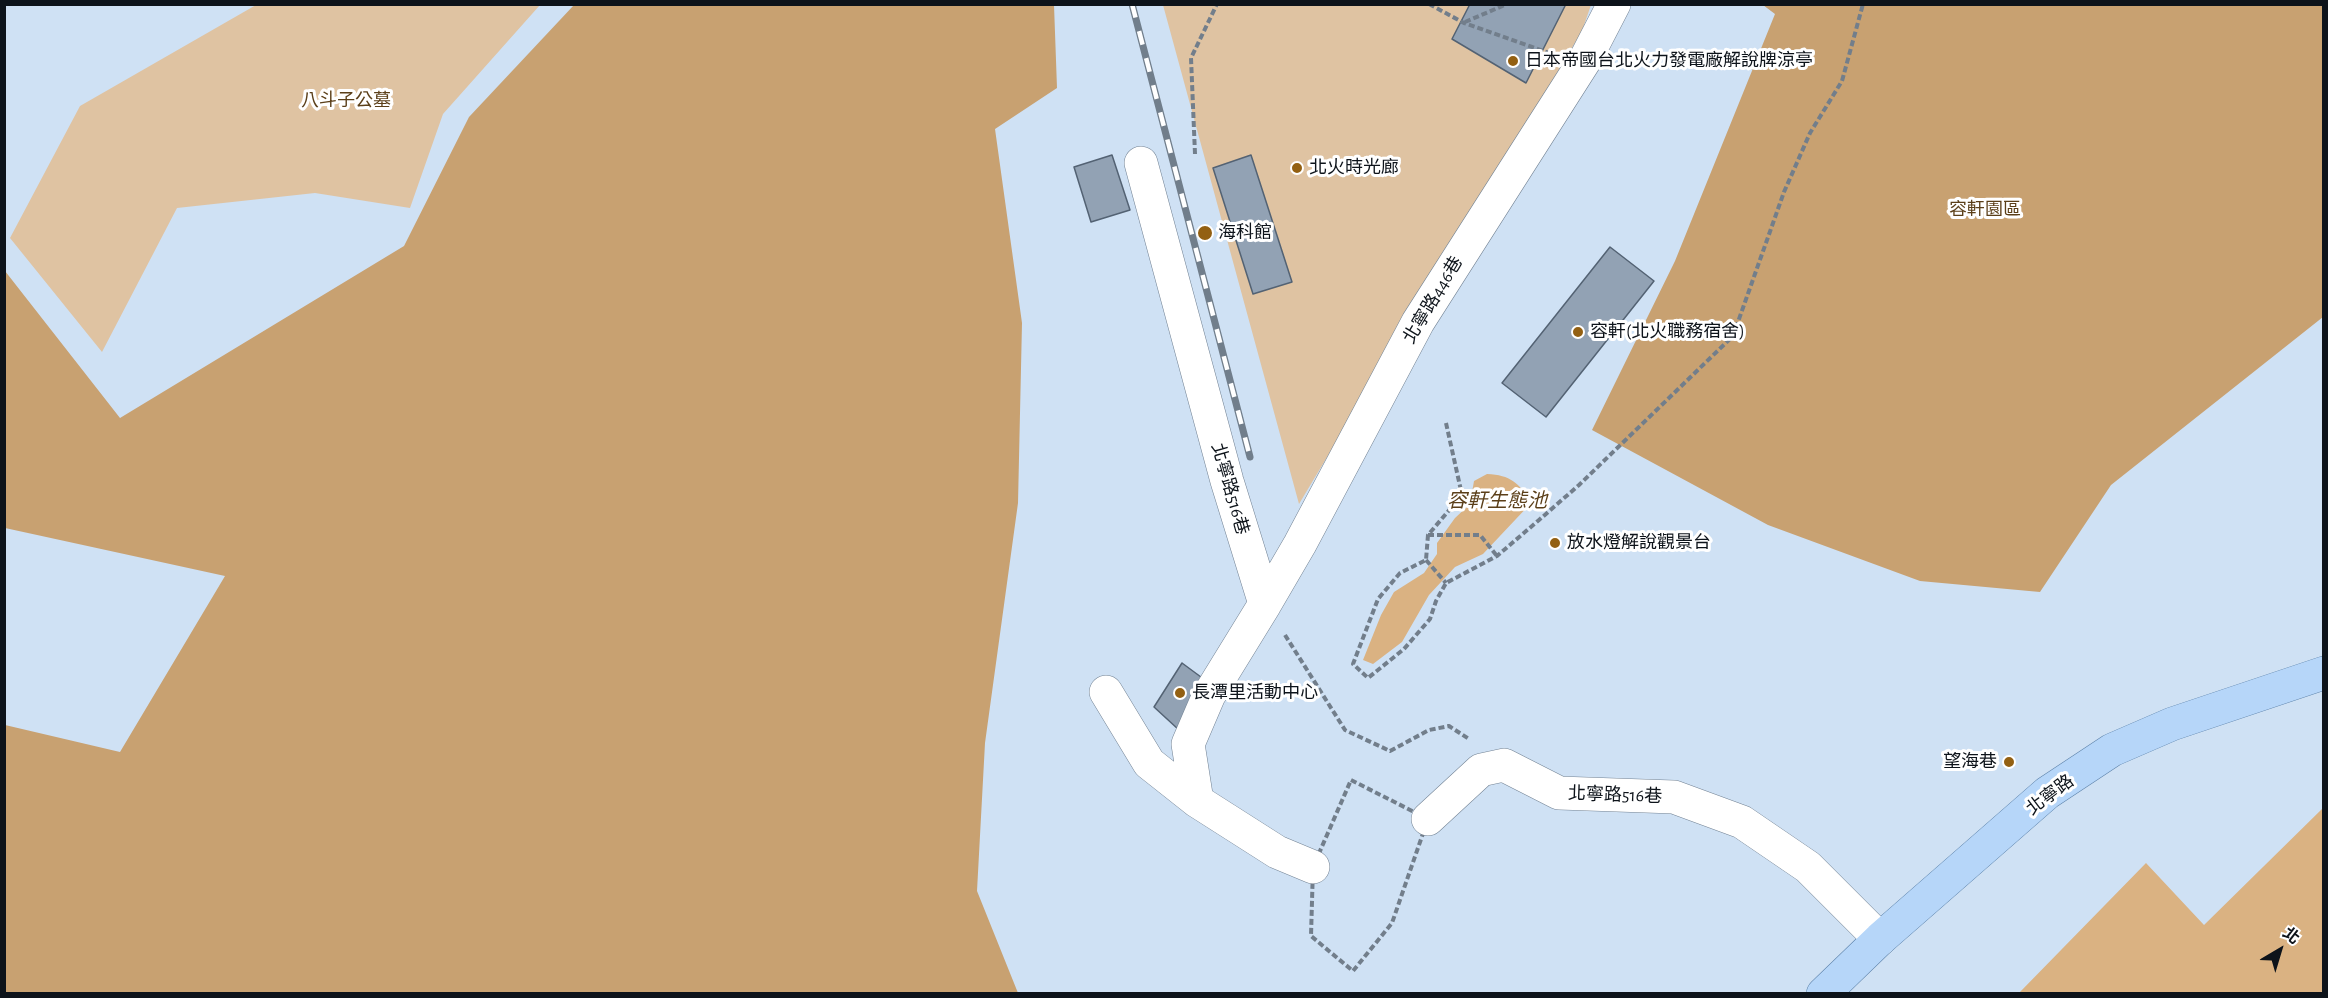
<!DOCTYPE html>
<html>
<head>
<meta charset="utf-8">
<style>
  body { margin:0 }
  #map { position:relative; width:2328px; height:998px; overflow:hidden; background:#cfe1f4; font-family:"Alegreya Sans","Noto Sans TC",sans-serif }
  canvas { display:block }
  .frame { position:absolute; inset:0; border:6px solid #0d131a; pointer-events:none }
  .north { position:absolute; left:2250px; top:920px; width:60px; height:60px; -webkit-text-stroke:4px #fff; paint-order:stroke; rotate:38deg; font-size:16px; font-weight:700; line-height:24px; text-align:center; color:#0d131a }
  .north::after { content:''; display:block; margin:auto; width:21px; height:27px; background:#0d131a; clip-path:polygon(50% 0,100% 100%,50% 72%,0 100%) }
</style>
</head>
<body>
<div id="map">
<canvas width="2328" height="998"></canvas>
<div class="frame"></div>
<div class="north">北</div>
</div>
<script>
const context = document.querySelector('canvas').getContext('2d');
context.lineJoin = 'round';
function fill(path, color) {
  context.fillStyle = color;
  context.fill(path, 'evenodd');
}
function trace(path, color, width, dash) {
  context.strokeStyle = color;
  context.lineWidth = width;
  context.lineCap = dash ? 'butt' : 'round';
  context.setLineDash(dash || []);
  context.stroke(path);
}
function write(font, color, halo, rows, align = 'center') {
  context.font = font + ' "Alegreya Sans","Noto Sans TC",sans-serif';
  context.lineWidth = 6;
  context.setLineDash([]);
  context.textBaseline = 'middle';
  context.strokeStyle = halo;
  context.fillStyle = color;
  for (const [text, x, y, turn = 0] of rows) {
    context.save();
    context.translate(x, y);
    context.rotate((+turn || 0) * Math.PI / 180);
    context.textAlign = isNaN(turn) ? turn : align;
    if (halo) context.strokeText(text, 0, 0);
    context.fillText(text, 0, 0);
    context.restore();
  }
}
const green = new Path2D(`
  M256 5H540L443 114 410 208 315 193 177 208 102 352 10 238 80 106Z
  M1163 5H1591L1582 31 1299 504Z`);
const forest = new Path2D(`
  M574 5H1054L1057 88 995 129 1022 323 1018 503 985 743 977 891 1018 993H5V725L120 752 225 576 5 528V271L120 418 404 246 469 117Z
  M1763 5H2323V317L2111 485 2040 592 1920 581 1768 525 1592 430 1675 261 1775 14Z`);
const water = new Path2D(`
  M1487 474C1511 475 1518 483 1532 502L1483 554 1455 567 1429 595 1402 642 1373 664 1363 660 1381 615 1394 592 1424 573 1437 554V543L1455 518 1470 504 1474 481Z
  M2323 808V993H2019L2146 863 2204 925Z`);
const building = new Path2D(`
  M1470 4H1564L1565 6 1526 83 1452 39Z
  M1112 155 1130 210 1091 222 1074 167Z
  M1251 155 1292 282 1253 294 1213 168Z
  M1610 247 1654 281 1546 417 1502 383Z
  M1182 663 1205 680 1179 730 1154 707Z`);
const path = new Path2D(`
  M1429 4 1464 23 1549 53
  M1465 22 1507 4
  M1195 154 1191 58 1217 4
  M1446 423 1462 495 1428 535 1426 560 1400 573 1378 599 1353 664 1368 678 1404 649 1430 619 1436 601 1446 583 1497 556 1539 520 1579 485 1733 336 1784 192 1810 133 1842 81 1863 4
  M1428 535H1480L1497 556
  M1426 560 1446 583
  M1285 635 1345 730 1390 751 1429 730 1449 726 1469 739
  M1351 780 1428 819 1392 923 1353 971 1311 936 1313 867Z`);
const minor = new Path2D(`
  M1141 163 1227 481 1265 604 1209 695 1188 744 1197 801
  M1265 604 1300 544 1418 322 1585 60 1614 4
  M1106 692 1149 763 1197 801 1277 852 1313 867
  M1428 819 1481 770 1504 765 1559 793 1674 797 1742 822 1808 867 1880 939`);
const major = new Path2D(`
  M1823 994 1880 939 2047 793 2112 750 2172 724 2324 673`);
const rail = new Path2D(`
  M1132 4 1250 457`);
const markers = [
  [1513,61,6,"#936012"],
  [1297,168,6,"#936012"],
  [1205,233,8,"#936012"],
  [1578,332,6,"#936012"],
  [1555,543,6,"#936012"],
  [1180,693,6,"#936012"],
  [2009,762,6,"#936012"]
];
const poiNames = [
  ["日本帝國台北火力發電廠解說牌涼亭",1525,61],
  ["北火時光廊",1309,168],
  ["海科館",1218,233],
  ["容軒(北火職務宿舍)",1590,332],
  ["放水燈解說觀景台",1567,543],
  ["長潭里活動中心",1192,693],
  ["望海巷",1997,762,"right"]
];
const parkNames = [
  ["八斗子公墓",346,101],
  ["容軒園區",1985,210]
];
const streetNames = [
  ["北寧路446巷",1433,300,-59],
  ["北寧路516巷",1230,489,74],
  ["北寧路516巷",1615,795,2],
  ["北寧路",2050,795,-37]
];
const waterNames = [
  ["容軒生態池",1497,501]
];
fill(green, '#dfc3a2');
fill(forest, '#c8a171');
fill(water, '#dab282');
fill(building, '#92a2b4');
trace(building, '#536273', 1.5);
trace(minor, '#738394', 34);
trace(major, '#5b80a8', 34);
trace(path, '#727e8b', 4, [6, 3]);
trace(minor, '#fff', 33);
trace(major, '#b6d6f9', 33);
trace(rail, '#717e8b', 7);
trace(rail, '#fff', 4.5, [14]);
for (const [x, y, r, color] of markers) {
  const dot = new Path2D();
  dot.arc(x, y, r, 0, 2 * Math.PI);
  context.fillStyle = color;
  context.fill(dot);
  trace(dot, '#fff', 2);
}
write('18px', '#0d131a', '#fff', poiNames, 'left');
write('18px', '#5b3f19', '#fff', parkNames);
write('18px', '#0d131a', '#fff', streetNames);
write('italic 20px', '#5b3f19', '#fff', waterNames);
</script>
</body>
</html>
